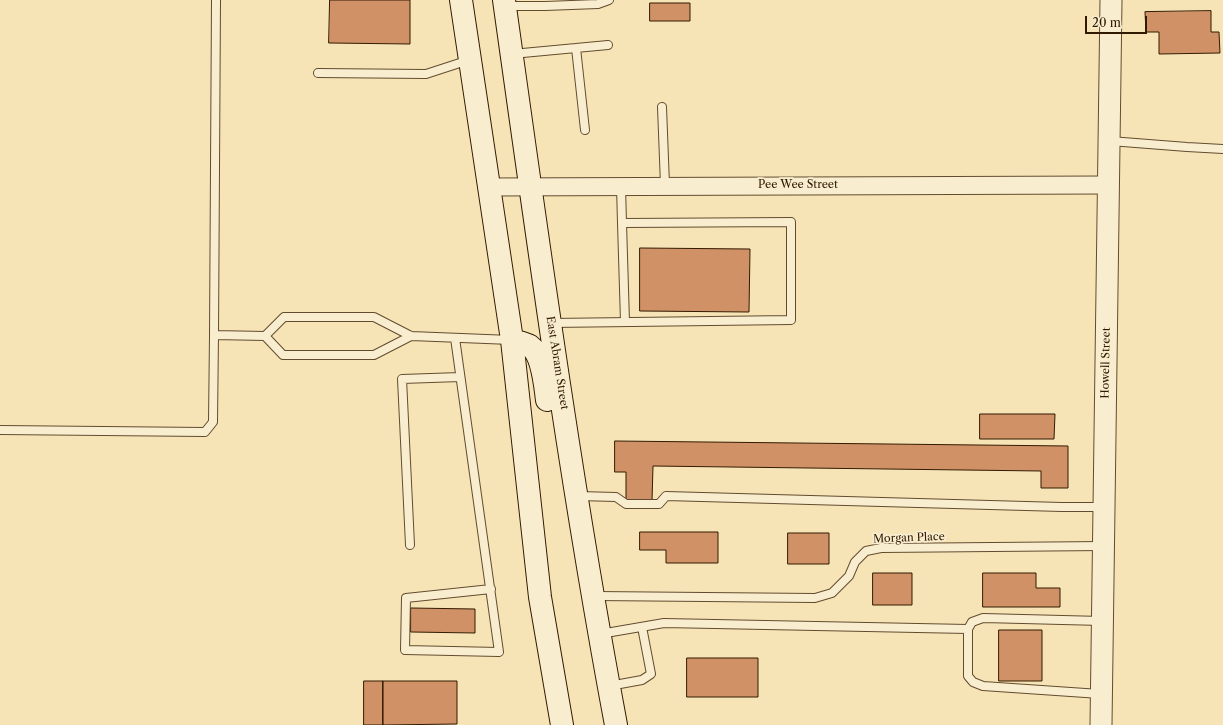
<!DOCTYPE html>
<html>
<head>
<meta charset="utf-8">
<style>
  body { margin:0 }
  #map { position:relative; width:1223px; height:725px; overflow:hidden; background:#f6e4b6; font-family:"Libre Caslon Text",serif }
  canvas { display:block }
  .scale { position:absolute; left:1085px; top:16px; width:62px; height:18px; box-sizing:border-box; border:2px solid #321a00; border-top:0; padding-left:5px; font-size:12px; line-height:14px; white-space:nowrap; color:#321a00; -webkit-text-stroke:3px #f9edd0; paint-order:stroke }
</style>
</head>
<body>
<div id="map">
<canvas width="1223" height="725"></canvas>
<div class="scale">20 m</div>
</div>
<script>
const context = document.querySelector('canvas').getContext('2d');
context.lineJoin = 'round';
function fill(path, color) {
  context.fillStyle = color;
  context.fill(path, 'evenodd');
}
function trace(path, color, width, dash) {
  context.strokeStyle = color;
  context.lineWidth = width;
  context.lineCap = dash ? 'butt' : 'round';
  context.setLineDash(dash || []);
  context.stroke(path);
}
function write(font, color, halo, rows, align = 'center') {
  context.font = font + ' "Libre Caslon Text",serif';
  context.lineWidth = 3.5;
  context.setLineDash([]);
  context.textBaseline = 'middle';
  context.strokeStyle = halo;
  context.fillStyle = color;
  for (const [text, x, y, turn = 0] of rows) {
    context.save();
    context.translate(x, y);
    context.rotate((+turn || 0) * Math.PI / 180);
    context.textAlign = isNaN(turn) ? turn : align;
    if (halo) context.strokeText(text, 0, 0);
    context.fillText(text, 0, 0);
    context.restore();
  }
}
const building = new Path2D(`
  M330 0H410V44L329 43Z
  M650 3H690V21H650Z
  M1211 11V32H1219L1220 53 1159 54V32H1146L1145 12Z
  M640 248 750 249 749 312 640 311Z
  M980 414H1055L1054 439H980Z
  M615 441 1068 446V488H1041V471L653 466 652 501H626V472H615Z
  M640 532H718V563H666V550H640Z
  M788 533H829V564H788Z
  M873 573H912V605H873Z
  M983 573H1036V588H1060V607H983Z
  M411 608 475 609V633L411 632Z
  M999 630H1042V681H999Z
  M687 658H758V697H687Z
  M364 681H383V725H364Z
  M383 681H457V724L383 725Z`);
const service = new Path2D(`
  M506 6H545L598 4 609 0
  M576 48 585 130
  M512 54 608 45
  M318 73 426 74 469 60
  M662 107 665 185
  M1110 141 1187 147 1223 149
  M621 186 622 223
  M551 323 791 320V222L622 223 625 322
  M214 335 216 0
  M265 336 283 355H374L411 336
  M455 338 499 652 405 650 406 598 491 589
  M0 430 205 432 213 422 214 335 265 336 284 317H374L411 336 511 340
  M578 496 616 497 626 504H659L666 496 1062 507H1104
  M410 545 402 379 460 377
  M595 596 815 598 832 593 849 576 855 562 866 551 881 548 1104 546
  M600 634 664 623 968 629
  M609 686 642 680 651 674 642 627
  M1100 694 983 686 973 682 968 676V629L972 622 983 618 1102 621`);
const minor = new Path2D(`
  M488 187 1108 185`);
const tertiary = new Path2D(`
  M1101 725 1111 0`);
const secondary = new Path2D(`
  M461 0 512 340 540 597 562 725
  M504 0C538 242 571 485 616 725
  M512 340C518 342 525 343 530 346 543 355 545 386 547 400`);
const streetNames = [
  ["Pee Wee Street",798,185],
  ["East Abram Street",557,363,81],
  ["Howell Street",1106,363,-89],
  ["Morgan Place",909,538,-2]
];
fill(building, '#d09167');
trace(building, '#321a00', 1);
trace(service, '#634c2e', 10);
trace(minor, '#634c2e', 19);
trace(tertiary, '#634c2e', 23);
trace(secondary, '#321a00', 24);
trace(service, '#f9edd0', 8);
trace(minor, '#f9edd0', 17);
trace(tertiary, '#f9edd0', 21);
trace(secondary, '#f9edd0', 22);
write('11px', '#321a00', '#f9edd0', streetNames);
</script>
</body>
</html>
